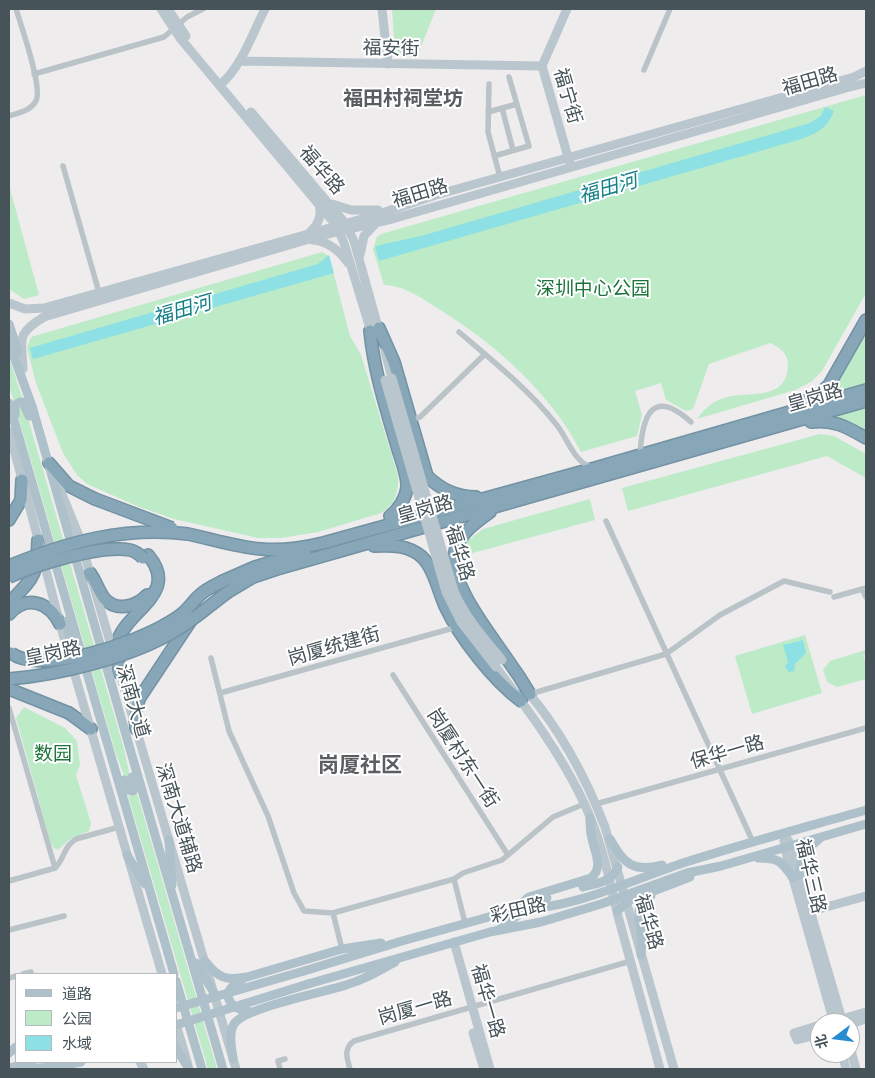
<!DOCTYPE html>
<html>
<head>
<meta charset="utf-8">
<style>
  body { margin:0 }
  #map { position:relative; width:875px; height:1078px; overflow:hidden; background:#efeced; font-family:Commissioner,"Noto Sans SC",sans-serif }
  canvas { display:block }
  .frame { position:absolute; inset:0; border:10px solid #465358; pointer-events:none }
  .legend { position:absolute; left:15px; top:973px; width:162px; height:90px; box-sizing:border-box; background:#fff; border:1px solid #b5babc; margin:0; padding:6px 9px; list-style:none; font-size:15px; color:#465358 }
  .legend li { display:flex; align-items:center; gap:10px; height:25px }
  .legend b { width:25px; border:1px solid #b5babc }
  .north { position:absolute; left:810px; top:1013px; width:50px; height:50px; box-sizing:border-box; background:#fff; border:1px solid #b5babc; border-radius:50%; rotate:255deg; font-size:14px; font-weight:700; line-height:20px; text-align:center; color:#465358 }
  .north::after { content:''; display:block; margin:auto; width:18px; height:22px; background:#278bcf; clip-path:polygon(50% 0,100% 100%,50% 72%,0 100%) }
</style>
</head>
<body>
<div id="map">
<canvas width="875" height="1078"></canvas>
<div class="frame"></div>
<ul class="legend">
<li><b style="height:6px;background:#aec0ca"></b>道路</li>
<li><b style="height:14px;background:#bdeac7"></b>公园</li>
<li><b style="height:14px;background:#8de0e4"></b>水域</li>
</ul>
<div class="north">北</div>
</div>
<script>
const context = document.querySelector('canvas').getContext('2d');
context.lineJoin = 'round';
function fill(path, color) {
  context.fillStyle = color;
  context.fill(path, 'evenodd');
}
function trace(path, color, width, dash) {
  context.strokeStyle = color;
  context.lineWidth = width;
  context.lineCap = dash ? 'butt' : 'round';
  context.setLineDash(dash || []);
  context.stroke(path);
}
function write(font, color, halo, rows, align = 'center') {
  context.font = font + ' Commissioner,"Noto Sans SC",sans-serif';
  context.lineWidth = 4;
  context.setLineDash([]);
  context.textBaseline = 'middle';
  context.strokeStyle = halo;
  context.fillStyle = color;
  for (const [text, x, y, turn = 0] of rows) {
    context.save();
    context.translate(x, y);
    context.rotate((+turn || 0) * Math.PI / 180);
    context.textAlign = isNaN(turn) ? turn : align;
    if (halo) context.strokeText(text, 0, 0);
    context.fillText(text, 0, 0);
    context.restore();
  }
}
const green = new Path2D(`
  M392 9H436L416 59 395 51Z
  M866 95V293L822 371 811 382 795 390 697 419C704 409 712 402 724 398 747 390 787 403 788 365 788 353 779 347 770 343L709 364 693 409 686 411 666 400 661 383 635 391 642 415 637 436 581 452C550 392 496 345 439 309 421 298 406 286 384 285L373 249 377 237 381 234Z
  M9 185 39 295 24 299 9 289Z
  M322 252 329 256 350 336 361 355 398 476C399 492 395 504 381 513L318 532 281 538H258L174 519 137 506 87 484 77 475 63 453 36 383 27 348 31 337Z
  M866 330V431L839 418 831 392Z
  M9 357 22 397 14 401 9 386Z
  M20 405 25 408 124 749 132 786 128 787 115 751 16 409Z
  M820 434 834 436 866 454V478L827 456 628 511 622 488Z
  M590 499 595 520 469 554 466 542 483 529Z
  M805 635 822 693 752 714 735 656Z
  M866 650V655H863L866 665V679L837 687 827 682 823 670 830 661Z
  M24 707 65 728 77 741 80 765 76 775 91 823 89 831 70 839 58 850 54 848 51 844 16 718Z
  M137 793 217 1069H208L128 796Z`);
const water = new Path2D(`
  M825 107 834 111C827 129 816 134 798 140L379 261 375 247 380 245 421 236 810 123 821 116Z
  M329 255 334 273 33 359 30 348 318 264Z
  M803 640 806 653 795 664 794 671 789 672 785 667 788 662 783 645Z`);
const street = new Path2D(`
  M644 70 670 9
  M34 74 164 37 187 17 203 9
  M489 84 488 132 500 177
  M502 108 513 150
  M488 112 517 104
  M9 116C19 113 30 111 36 101 43 88 21 25 16 9
  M494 156 529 146 509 77
  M63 166 100 296
  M459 332C492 360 528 389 556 424 567 437 573 461 591 467
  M411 420 420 417 485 354
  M640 455C642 418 651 386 691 422
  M606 521 753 842
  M862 589 866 597
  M834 597 866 588
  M211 658 229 731 268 816 294 893 304 911 333 913 454 879 463 873 502 860 553 817 584 804
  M393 675 508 855
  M220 693 457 627
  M530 694 666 654 720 615 784 581 830 592
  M9 708 55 868
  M596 804 866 728
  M454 879 465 923
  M9 881 55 868C65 858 63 847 76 839L119 827
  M333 913 342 949
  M9 930 64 916
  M23 974 31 972
  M9 978 16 976
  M280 1069 278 1061 285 1059
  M350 1069C347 1058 343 1049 354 1041L631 961`);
const secondary = new Path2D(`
  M161 9 180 38 336 225 344 243 372 335
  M168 9 186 36
  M382 9 388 64
  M567 9 542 66 570 164
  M239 61 542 66
  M220 85C242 66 252 34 265 9
  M251 112 345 223 354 241 380 334
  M332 204 351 210H378
  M310 232C319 224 322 215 319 204
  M312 240C328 241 339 250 348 263
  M360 255 364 236 376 223
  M9 303 25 309 44 308 376 215 436 195 854 77 866 71
  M385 351 392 378
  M23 369C22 340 15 334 44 317L323 235 392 219 846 88 866 83
  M9 431 40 546
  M57 482 79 536 113 652
  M43 559 60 624 162 974
  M118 667 236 1069
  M496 667C528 710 561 754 584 803 601 839 609 878 618 916 632 967 646 1018 660 1069
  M527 691C561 731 586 778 605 827L674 1069
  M784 834 791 845 843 1023
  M784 841 787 857 834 1023
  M809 908 819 909 866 896
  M454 942 490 1069
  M838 1020 866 1012
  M176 1024 188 1065
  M850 1024 866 1019
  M820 1025 794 1033 797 1040 820 1034
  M473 1033 484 1069
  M850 1047 856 1069
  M842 1053 846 1069
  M140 1062 144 1069`);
const primary = new Path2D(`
  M9 324 18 352
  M9 343 32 406 128 742 223 1069
  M9 403 174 974
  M15 415V405L20 402H23L29 416
  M67 621 73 662
  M124 780 128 790 133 791 135 788 132 777
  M610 839C623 863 633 873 662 865
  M169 840 172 885
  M127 855 145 884
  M758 858C778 858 781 860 793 878
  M799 875C801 855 805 851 820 838
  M583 887C597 883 612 882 618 867
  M514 910C574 909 631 880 686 862 746 843 806 827 866 810
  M617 911 630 900 690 877
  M501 927C517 918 529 903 547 898
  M641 955C642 947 642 939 641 931 639 917 634 904 651 896
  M205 961C218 978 226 981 247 977L342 949 381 943
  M196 963 214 993
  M304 971 402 941 514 910 529 897 591 878C605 867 593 849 591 834 590 828 590 823 590 818
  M242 980C218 991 228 1010 251 1012
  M176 981 202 1069
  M308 984 490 932 541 922 601 904 687 873 721 866 866 824
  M176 1048 189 1069
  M9 1053 16 1047
  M233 1059C232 1049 228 1034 234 1024 243 1008 325 992 346 985 364 980 379 971 395 962
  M9 1068 32 1062
  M24 1069 53 1067 81 1062`);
const highway = new Path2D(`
  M379 328 394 362 427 476C441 490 457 497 476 497
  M370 331C374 371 386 408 397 446 400 457 408 476 407 487 406 498 398 510 390 516
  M801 403 818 395 829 385 866 320
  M811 422C833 419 847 427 866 438
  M49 463 69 486 95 499
  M490 512C476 522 462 532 456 548 444 578 491 635 507 659 515 670 523 682 530 694
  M9 520 21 500 22 480
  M188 534C212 539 236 547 261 549 281 551 302 548 323 543L595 468 866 390
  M374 546C391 545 409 545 422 557 434 569 438 590 445 606 460 638 493 680 521 701
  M90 573C96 581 98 590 104 598 115 612 136 607 147 595
  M223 581 255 567 305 552
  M228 592 253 577 277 569 866 401
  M9 603C34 577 37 577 38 540
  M9 614C27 594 49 602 60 624
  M119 673 117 643C126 610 181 594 148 555
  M69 713 91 729
  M136 729 135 715 139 699 190 622`);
const secondaryBridge = new Path2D(`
  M392 378 454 591C465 617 484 638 502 660
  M385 380 446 592 461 622 496 667`);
const primaryBridge = new Path2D(`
  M176 1008 304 971
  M176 1025 308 984`);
const highwayBridge = new Path2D(`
  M95 499 172 528
  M9 566C67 542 125 526 188 534
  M9 577C36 565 101 544 130 550 135 551 139 554 143 558
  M11 653C41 676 138 642 168 623 175 619 182 615 187 609 191 605 195 599 200 595 206 589 215 585 223 581
  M9 679C59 675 132 657 175 631 194 620 210 605 228 592
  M9 689 69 713`);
const streetNames = [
  ["福安街",391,48,1],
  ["福田路",810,81,-16],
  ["福宁街",568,96,74],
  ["福华路",322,170,49],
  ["福田路",420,193,-17],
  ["皇岗路",815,397,-16],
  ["皇岗路",425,509,-16],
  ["福华路",460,553,73],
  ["岗厦统建街",334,646,-16],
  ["皇岗路",53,653,-12],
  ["深南大道",133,701,74],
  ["保华一路",727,752,-16],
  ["岗厦村东一街",463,758,57],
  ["深南大道辅路",179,818,73],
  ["福华三路",811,876,77],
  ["彩田路",518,910,-13],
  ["福华路",649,922,74],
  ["福华一路",488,1001,74],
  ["岗厦一路",415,1008,-16]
];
const parkNames = [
  ["深圳中心公园",593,289],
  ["数园",53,754]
];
const neighbourhoodNames = [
  ["福田村祠堂坊",403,98]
];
const waterNames = [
  ["福田河",608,188,-16],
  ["福田河",182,310,-16]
];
const quarterNames = [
  ["岗厦社区",360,765]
];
fill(green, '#bdeac7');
fill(water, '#8de0e4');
trace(highway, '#7392a4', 14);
trace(street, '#b9c3c8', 5.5);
trace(secondary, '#b9c6cd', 9);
trace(primary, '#aec0ca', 9);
trace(highway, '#87a7b8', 11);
trace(highwayBridge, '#7392a4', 14, []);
trace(secondaryBridge, '#b9c6cd', 9);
trace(primaryBridge, '#aec0ca', 9);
trace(highwayBridge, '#87a7b8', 11);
write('19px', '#465358', '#fff', streetNames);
write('19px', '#1d733a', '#fff', parkNames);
write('bold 20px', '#5a5e61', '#fff', neighbourhoodNames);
write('italic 20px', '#168086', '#fff', waterNames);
write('bold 21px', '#5a5e61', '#fff', quarterNames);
</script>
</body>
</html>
